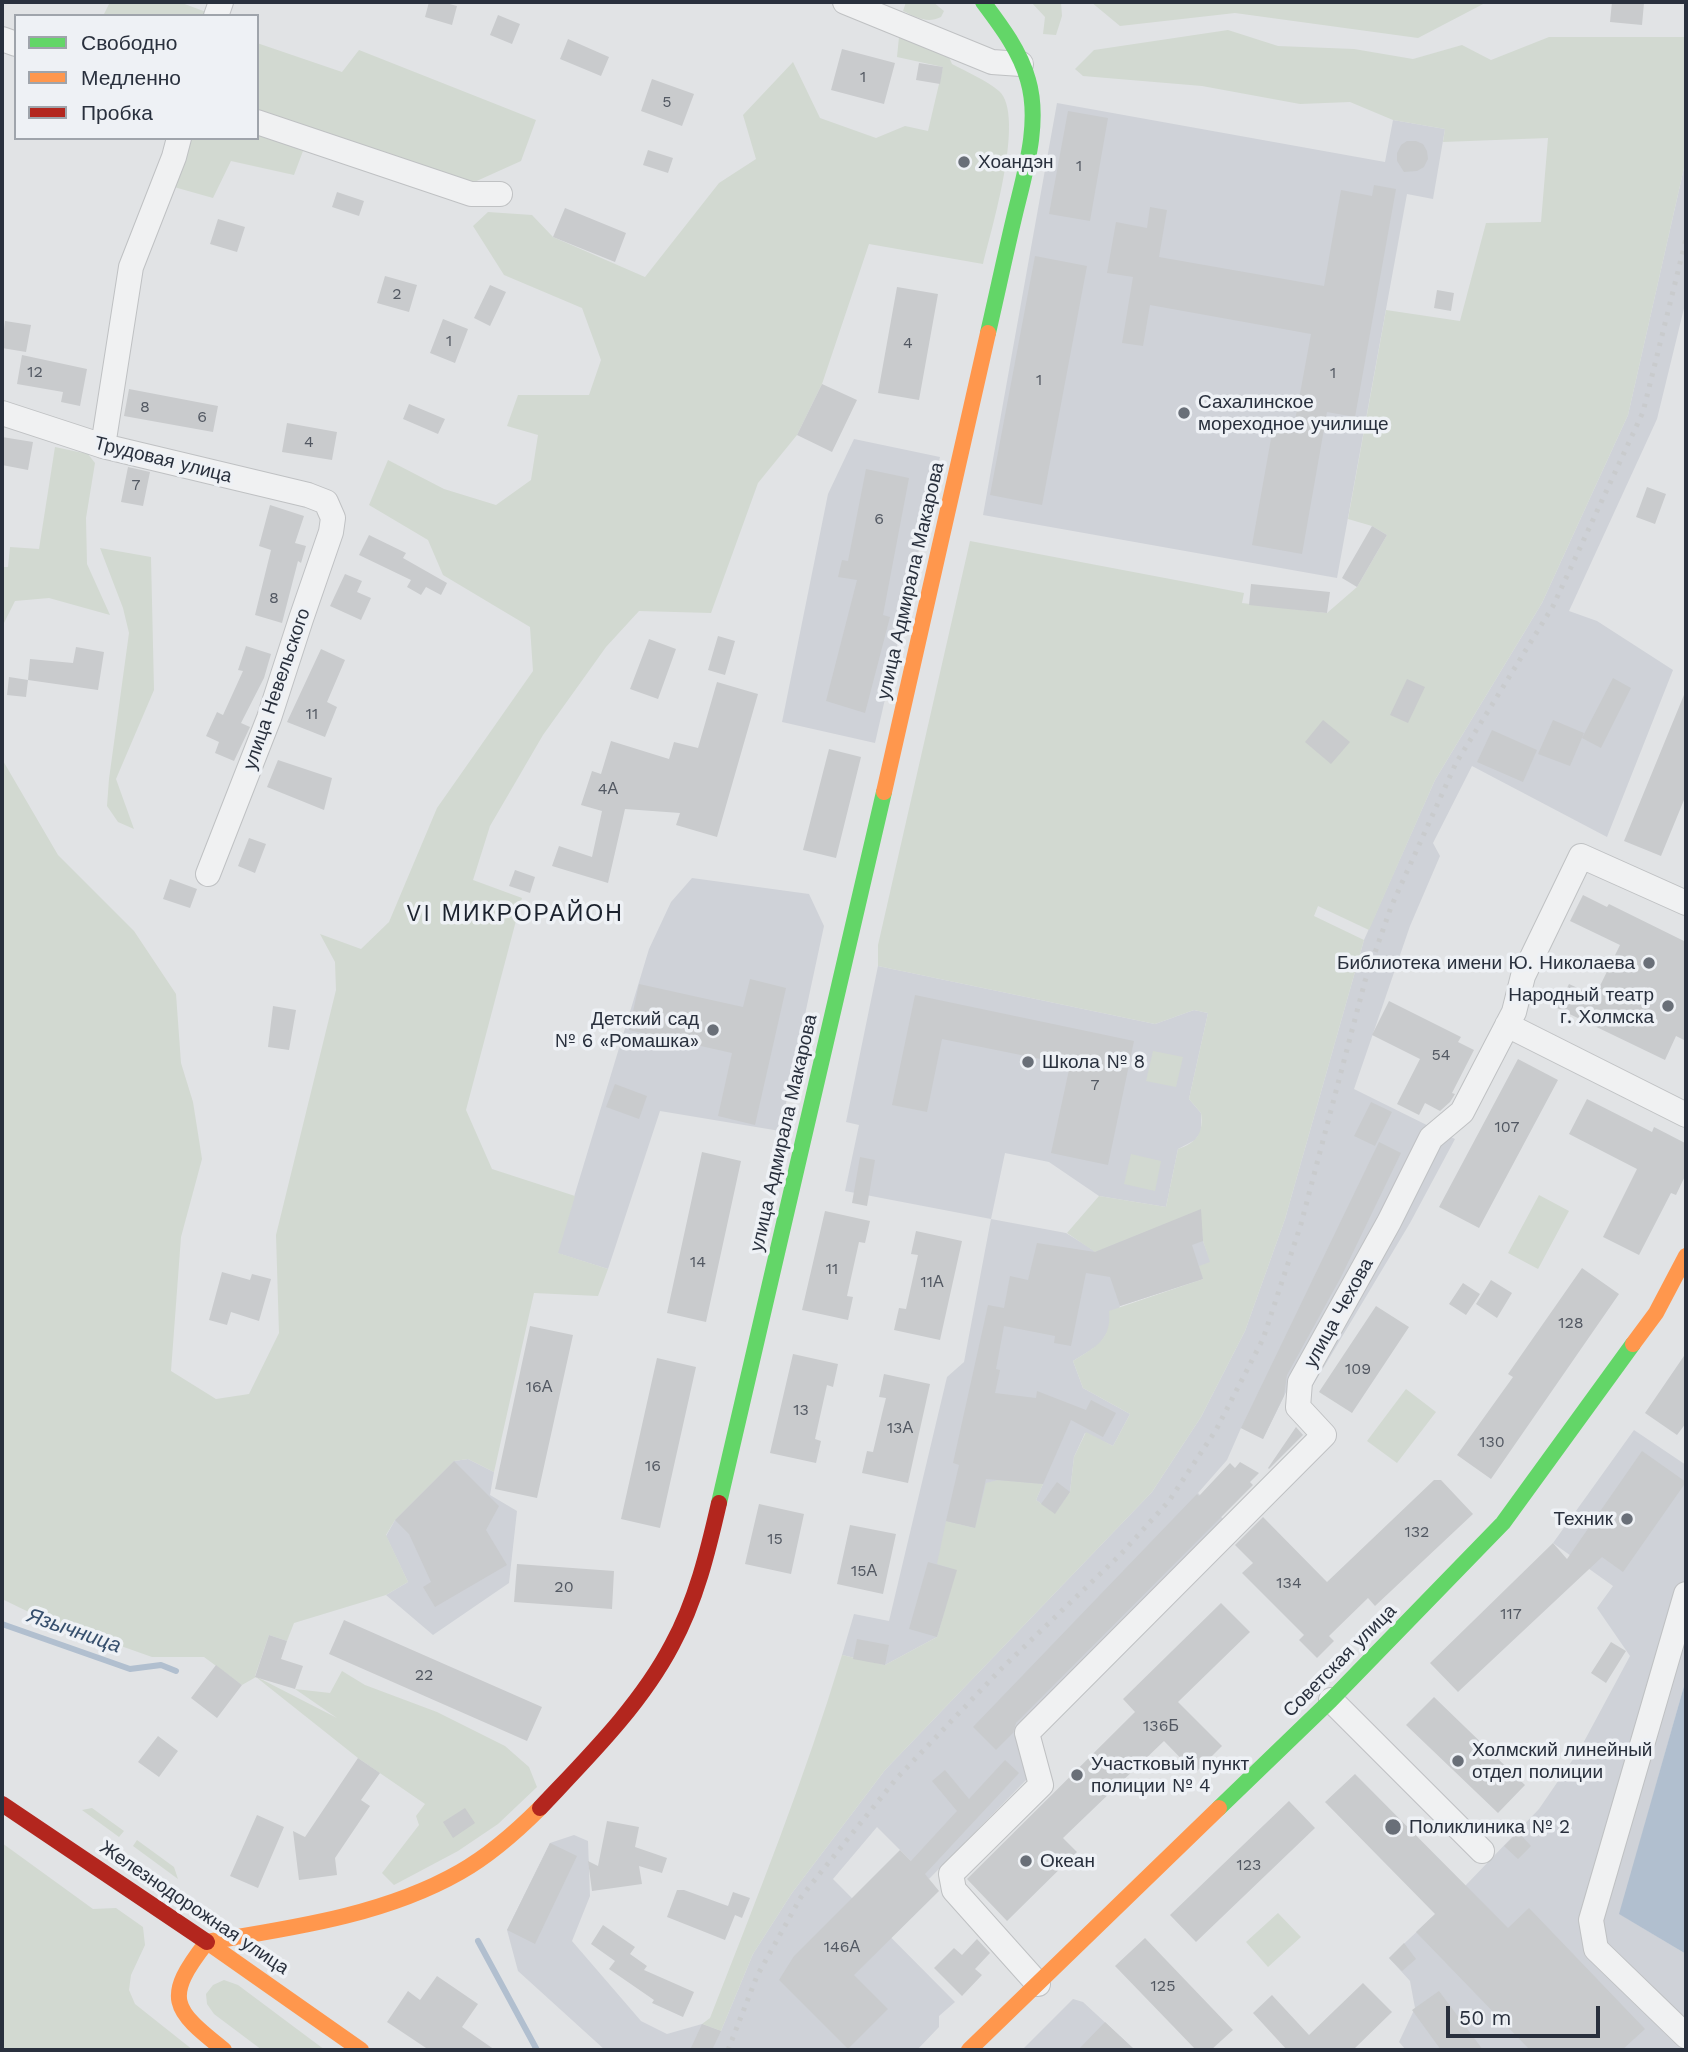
<!DOCTYPE html>
<html>
<head>
<meta charset="utf-8">
<style>
  body { margin:0 }
  #map { position:relative; width:1688px; height:2052px; overflow:hidden; background:#e1e3e5; font-family:"Work Sans",sans-serif }
  canvas { display:block }
  .frame { position:absolute; inset:0; border:4px solid #29303d; pointer-events:none }
  .legend { position:absolute; left:14px; top:14px; width:245px; height:126px; box-sizing:border-box; background:#eef1f5; border:2px solid #9fa4ab; margin:0; padding:9px 12px; list-style:none; font-size:21px; color:#29303d }
  .legend li { display:flex; align-items:center; gap:14px; height:35px }
  .legend b { width:35px; border:2px solid #9fa4ab }
  .scale { position:absolute; left:1446px; top:2006px; width:154px; height:32px; box-sizing:border-box; border:4px solid #29303d; border-top:0; padding-left:9px; font-size:21px; line-height:24px; white-space:nowrap; color:#29303d; -webkit-text-stroke:5px #eef1f5; paint-order:stroke }
</style>
</head>
<body>
<div id="map">
<canvas width="1688" height="2052"></canvas>
<div class="frame"></div>
<ul class="legend">
<li><b style="height:9px;background:#63d668"></b>Свободно</li>
<li><b style="height:9px;background:#ff974d"></b>Медленно</li>
<li><b style="height:9px;background:#b3261e"></b>Пробка</li>
</ul>
<div class="scale">50 m</div>
</div>
<script>
const context = document.querySelector('canvas').getContext('2d');
context.lineJoin = 'round';
function fill(path, color) {
  context.fillStyle = color;
  context.fill(path, 'evenodd');
}
function trace(path, color, width, dash) {
  context.strokeStyle = color;
  context.lineWidth = width;
  context.lineCap = dash ? 'butt' : 'round';
  context.setLineDash(dash || []);
  context.stroke(path);
}
function write(font, color, halo, rows, align = 'center') {
  context.font = font + ' "Work Sans",sans-serif';
  context.lineWidth = 7;
  context.setLineDash([]);
  context.textBaseline = 'middle';
  context.strokeStyle = halo;
  context.fillStyle = color;
  for (const [text, x, y, turn = 0] of rows) {
    context.save();
    context.translate(x, y);
    context.rotate((+turn || 0) * Math.PI / 180);
    context.textAlign = isNaN(turn) ? turn : align;
    if (halo) context.strokeText(text, 0, 0);
    context.fillText(text, 0, 0);
    context.restore();
  }
}
const built = new Path2D(`
  M1057 103 1385 162 1393 120 1445 129 1433 199 1407 194 1337 578 983 515Z
  M1686 159V300L1657 419 1569 611 1597 621 1673 670 1607 837 1472 766 1433 843 1440 856 1410 926 1354 1089 1455 1139 1410 1223 1306 1397 1289 1386 1263 1439 1241 1428 1227 1460 1198 1493 1227 1523 1023 1753 1029 1777 929 1879 877 1827 833 1879 955 2002 939 2016V2027L917 2050H605L518 1971 507 1930 550 1843 574 1835 588 1841 590 1896 572 1941 641 2021 667 2034 702 2024 721 2031 753 1954 792 1893 885 1770 1152 1492 1201 1417 1245 1331 1285 1219 1364 940 1435 780 1542 603 1628 415Z
  M854 439 940 457 875 743 782 722 828 494Z
  M692 878 809 894 824 926 780 1131 660 1111 608 1269 557 1253 649 949 671 902Z
  M878 966 1155 1024 1194 1010 1208 1013 1189 1099 1201 1113V1132L1195 1140 1178 1149 1166 1207 1099 1196 1049 1162 1005 1153 991 1219 1066 1233 1095 1251 1201 1209 1203 1241 1211 1262 1203 1279 1120 1306 1111 1327 1099 1345 1073 1361 1083 1388 1130 1414 1113 1446 1085 1433 1074 1457 1070 1492 1055 1514 1036 1500 1043 1484 975 1528 947 1522 957 1570 937 1637 885 1665 842 1655 854 1614 889 1621 947 1377 964 1362 991 1219 845 1191 859 1125 846 1122Z
  M1634 1430 1686 1465V1679L1620 1914 1686 1954V2050H1406L1399 2042 1415 2008 1410 1981 1389 1958 1466 1885 1539 1809 1580 1749 1630 1656 1597 1608 1613 1586 1553 1543Z
  M468 1459 494 1472 490 1495 517 1511 509 1583 433 1635 386 1595 408 1582 386 1536 395 1520 454 1461Z
  M1073 1999 1083 2002 1135 2050H1022Z`);
const green = new Path2D(`
  M110 2H179L209 13 207 16H103Z
  M906 2H933L944 11 941 17C927 24 916 17 903 11Z
  M1031 2H1061L1062 16 1056 35 1043 34 1045 17Z
  M1091 2H1487L1418 38 1235 13 1120 26Z
  M1228 30 1278 46 1354 49 1413 59 1462 45 1491 60 1549 37H1686V159L1628 415 1542 603 1435 780 1369 930 1318 906 1314 916 1364 940 1285 1219 1245 1331 1201 1417 1152 1492 885 1770 792 1893 753 1954 721 2031 702 2024 710 2018C757 1898 805 1778 842 1655L885 1665 937 1637 956 1570 937 1564 946 1521 975 1528 986 1483 998 1480 1043 1484 1036 1500 1055 1513 1070 1492 1074 1457 1086 1432 1113 1446 1130 1414 1083 1388 1073 1361C1095 1347 1112 1340 1109 1311L1203 1279 1199 1266 1210 1262 1203 1241 1200 1210 1095 1252 1067 1233 1099 1196 1166 1207 1178 1149C1197 1143 1204 1132 1201 1113L1189 1099 1208 1013 1194 1010 1155 1024 878 966V945L970 541 1244 593 1242 603 1327 613 1357 587 1387 535 1372 526 1348 519 1386 310 1460 321 1486 223 1541 222 1548 138 1443 142 1445 129 1393 120 1350 102 1300 104 1202 86 1083 76 1075 69 1094 50Z
  M899 37 949 57 952 64C967 72 986 80 999 91 1026 115 991 231 983 264L869 244 822 384 797 435 758 483 711 613 639 611 606 647 543 735 490 826 473 880 522 898 466 1110 492 1169 575 1196 558 1253 608 1269 598 1296 534 1293 494 1472 468 1459 454 1461 395 1520 386 1535 408 1582 386 1595 294 1623 287 1641 269 1635 255 1676 337 1718 295 1689 330 1693 342 1671 365 1685 437 1712 505 1746 529 1767 537 1787 498 1824 458 1851 394 1885 382 1873 419 1825 416 1816 425 1804 358 1758 256 1677 242 1685 204 1657H152L39 1617 2 1599V759L58 855 134 931 176 994 181 1063 193 1102 202 1159 181 1237 171 1371 216 1399 249 1394 279 1333 276 1235 336 990 335 962 320 934 361 949 389 922 437 808 533 671 530 627 443 575 428 540 369 505 388 460 444 489 496 505 531 480 538 435 507 426 518 395H589L601 360 582 308 504 275 473 226 488 212 532 215 553 237 645 277 719 183 756 159 743 115 793 62 820 118 876 138 905 126 928 131 943 67 897 57Z
  M257 43 342 72 359 50 536 120 521 161 470 184 257 111Z
  M257 133 303 151 294 175 231 161 213 198 174 187 189 138H257Z
  M55 447 88 454 95 463 86 518 87 564 110 615 49 598 15 601 2 627V567H8L10 547 39 549Z
  M100 548 151 557 154 690 116 779 134 829 118 822 107 806 109 779 129 633 123 608Z
  M1153 1051 1183 1057 1176 1087 1146 1081Z
  M1131 1154 1161 1161 1155 1191 1124 1184Z
  M1539 1195 1569 1211 1538 1269 1508 1253Z
  M1406 1389 1436 1412 1397 1463 1367 1441Z
  M92 1808 124 1831 119 1837 82 1810Z
  M137 1840 174 1867 178 1879 133 1846Z
  M2 1843 93 1909 116 1908 143 1927 145 1945 131 1975 129 1990 135 2004 193 2050H2Z
  M1278 1913 1301 1937 1268 1967 1246 1942Z
  M224 1980 238 1985 325 2050H262L214 2014 207 2004 206 1994 213 1985Z`);
const water = new Path2D(`
  M1686 1679V1954L1619 1914Z`);
const stream = new Path2D(`
  M2 1624 130 1669 161 1665 176 1671
  M478 1941 537 2050`);
const building = new Path2D(`
  M429 2H442L457 6 452 25 425 17Z
  M1612 2 1644 3 1642 25 1610 22Z
  M498 15 520 24 512 44 490 35Z
  M568 39 609 57 601 76 560 59Z
  M842 49 895 63 884 104 831 90Z
  M919 63 943 67 940 84 916 80Z
  M652 79 694 94 682 126 641 111Z
  M1068 111 1108 118 1090 221 1049 214Z
  M1407 141H1416L1423 144 1427 151 1428 159 1424 167 1417 171 1404 172 1397 161V153L1401 145Z
  M648 150 673 158 668 173 643 165Z
  M1374 185 1396 189 1355 417 1327 412 1302 554 1252 545 1274 422 1294 426 1311 334 1150 305 1143 346 1122 343 1133 277 1107 273 1116 222 1147 228 1150 207 1167 210 1159 257 1324 286 1341 190 1372 196Z
  M337 192 364 201 359 216 332 207Z
  M565 208 626 233 615 262 553 237Z
  M218 219 245 227 237 252 210 244Z
  M1035 256 1087 266 1042 505 990 495Z
  M385 276 417 285 409 312 377 303Z
  M490 285 506 292 490 326 474 318Z
  M897 287 938 294 919 400 878 393Z
  M1437 290 1454 293 1451 311 1434 308Z
  M443 319 468 329 455 363 430 353Z
  M5 321 31 325 26 352 2 348Z
  M22 355 87 369 80 406 61 402 63 392 17 384Z
  M822 384 857 400 832 452 797 435Z
  M129 389 218 406 213 432 124 416Z
  M409 404 445 419 438 434 403 419Z
  M287 423 337 432 332 460 282 452Z
  M2 437 33 442 28 470 2 465Z
  M128 467 150 472 143 506 121 502Z
  M866 469 909 478 883 615 890 617 865 713 826 701 857 580 838 577 842 560 848 561Z
  M1647 487 1666 494 1655 524 1636 517Z
  M270 505 304 516 295 543 306 546 301 563 298 561 282 623 255 615 271 550 259 546Z
  M1372 526 1387 535 1357 587 1342 578Z
  M369 535 406 553 403 558 447 583 441 595 426 587 421 595 407 587 411 580 359 555Z
  M345 574 362 581 357 592 371 598 361 620 330 606Z
  M1251 584 1330 592 1327 613 1249 605Z
  M718 636 735 641 725 675 708 670Z
  M649 639 676 649 658 699 630 689Z
  M246 646 271 654 264 678 241 723 250 727 234 761 215 753 219 742 206 736 217 712 223 715 243 671 238 670Z
  M76 647 104 652 98 690 28 680 30 659 73 663Z
  M321 649 345 660 327 702 337 707 325 737 287 722Z
  M9 677 28 680 26 697 7 695Z
  M1613 678 1631 688 1601 748 1582 738Z
  M1407 679 1425 687 1408 723 1390 715Z
  M717 682 758 694 717 837 676 825 680 813 625 809 608 883 552 866 559 846 592 857 602 811 581 805 592 771 601 774 611 741 669 759 674 742 698 748Z
  M1686 690V795L1661 856 1624 841Z
  M1323 720 1350 742 1331 764 1305 742Z
  M1553 720 1584 733 1570 766 1538 754Z
  M1492 730 1537 750 1523 782 1477 762Z
  M829 749 861 757 836 858 803 850Z
  M278 760 332 778 324 810 267 787Z
  M249 838 266 844 255 873 238 866Z
  M515 870 535 877 530 893 509 886Z
  M170 879 197 889 190 908 163 899Z
  M1583 895 1607 907 1609 904 1686 942V1041L1676 1036 1665 1060 1557 1008 1569 984 1595 996 1620 945 1570 921Z
  M750 979 786 988 755 1125 718 1116 732 1053 629 1030 639 984 743 1007Z
  M915 995 1134 1041 1108 1165 1051 1153 1070 1065 942 1039 927 1112 892 1105Z
  M1389 1001 1461 1037 1458 1042 1474 1050 1452 1093 1455 1094 1450 1102 1440 1111 1425 1103 1419 1115 1397 1104 1420 1059 1372 1035Z
  M273 1006 296 1010 289 1050 268 1047Z
  M1518 1059 1558 1080 1479 1228 1439 1207Z
  M615 1084 647 1096 639 1119 606 1107Z
  M1587 1099 1652 1132 1654 1127 1685 1143 1686 1174 1676 1195 1671 1193 1639 1255 1603 1237 1637 1169 1569 1134Z
  M1371 1102 1392 1112 1375 1146 1354 1136Z
  M1379 1142 1401 1153 1341 1277 1287 1375 1284 1396 1263 1439 1241 1428Z
  M702 1152 741 1161 706 1322 667 1313Z
  M860 1157 875 1160 867 1206 852 1203Z
  M1201 1209 1203 1241 1192 1245 1203 1279 1120 1306 1110 1277 1086 1273 1071 1346 1054 1343 1055 1336 1004 1326 996 1369 1000 1370 995 1393 1036 1398 1037 1391 1086 1410 1091 1400 1116 1413 1103 1437 1071 1420 1043 1484 986 1479 975 1528 946 1521 959 1465 953 1463 988 1305 1004 1308 1010 1276 1028 1280 1037 1243 1095 1252Z
  M825 1211 870 1221 865 1243 859 1242 847 1296 853 1297 848 1320 802 1310Z
  M916 1231 962 1241 940 1340 894 1330 899 1308 906 1309 918 1255 911 1254Z
  M1582 1268 1619 1294 1491 1479 1457 1455 1513 1377 1508 1374Z
  M222 1272 250 1280 252 1274 271 1279 259 1321 231 1312 227 1325 209 1320Z
  M1491 1280 1512 1293 1497 1318 1476 1304Z
  M1463 1283 1480 1294 1466 1315 1449 1304Z
  M1376 1306 1409 1327 1352 1413 1319 1392Z
  M530 1326 573 1335 537 1498 495 1489Z
  M1686 1353V1423L1677 1435 1645 1413Z
  M793 1354 838 1364 833 1387 827 1385 815 1439 821 1441 816 1463 770 1453Z
  M657 1358 696 1367 660 1528 621 1519Z
  M884 1374 930 1384 908 1483 862 1473 867 1451 873 1452 882 1414 886 1398 879 1397Z
  M1296 1427 1303 1435 1269 1469 1268 1468Z
  M1642 1451 1686 1482 1623 1572 1602 1557 1458 1692 1430 1663 1553 1543 1567 1559Z
  M454 1461 499 1506 486 1530 507 1565 435 1607 423 1587 431 1582 409 1534 395 1520Z
  M1240 1462 1259 1473 1250 1482 1253 1485 1016 1723 1013 1733 996 1750 973 1727 1197 1494 1199 1496 1230 1463 1235 1468Z
  M1434 1480H1441L1473 1514 1375 1606 1368 1598 1329 1636 1334 1641 1317 1658 1299 1640 1304 1635 1242 1573 1253 1563 1235 1545 1263 1517 1327 1582Z
  M1057 1482 1070 1492 1055 1514 1041 1504Z
  M759 1504 804 1514 791 1574 745 1564Z
  M850 1525 896 1534 883 1594 837 1584Z
  M928 1562 957 1570 937 1637 909 1629Z
  M517 1564 614 1571 612 1609 514 1602Z
  M1221 1603 1250 1632 1178 1702 1222 1746 1195 1773 1164 1741 1063 1838 1077 1852 1007 1921 967 1879 1135 1712 1123 1699Z
  M344 1620 542 1707 527 1741 329 1654Z
  M269 1635 287 1641 281 1659 303 1666 295 1689 255 1677Z
  M857 1639 889 1645 885 1665 853 1659Z
  M1611 1642 1626 1651 1606 1683 1591 1673Z
  M216 1665 242 1685 217 1718 191 1698Z
  M1434 1697 1525 1785 1498 1813 1406 1725Z
  M158 1736 178 1751 159 1777 138 1762Z
  M358 1758 380 1773 361 1800 370 1806 335 1858 337 1875 299 1880 293 1831 305 1837Z
  M1005 1760 1019 1773 925 1874 939 1891 854 1975 888 2009 848 2049 779 1980 794 1956 900 1850 911 1861 957 1811 932 1781 945 1770 969 1799Z
  M1355 1774 1508 1928 1529 1908 1645 2029 1622 2050H1530L1416 1932 1435 1914 1325 1802Z
  M1289 1801 1315 1828 1196 1942 1170 1915Z
  M465 1808 475 1823 453 1838 443 1822Z
  M257 1815 284 1827 258 1888 230 1876Z
  M607 1821 639 1827 635 1847 667 1858 662 1873 639 1866 642 1884 592 1891 588 1861 598 1866Z
  M1518 1832 1531 1846 1518 1859 1504 1846Z
  M550 1843 577 1856 535 1944 507 1930Z
  M677 1890H684L728 1906 733 1892 750 1898 742 1918 735 1915 725 1940 667 1917Z
  M603 1925 635 1947 630 1954 647 1966 644 1970 694 1992 683 2017 652 2003 654 2000 609 1969 615 1961 591 1944Z
  M1145 1938 1233 2030 1211 2050H1196L1115 1966Z
  M977 1939 990 1953 975 1969 982 1975 962 1996 934 1968 954 1948 962 1955Z
  M1404 1943 1416 1959 1402 1971 1389 1958Z
  M437 1976 478 2004 462 2027 495 2050H429L387 2022 408 1991 420 2000Z
  M1363 1983 1392 2012 1353 2050H1287L1253 2013 1272 1995 1309 2035Z
  M1439 1991 1483 2050H1441L1412 2010Z
  M1105 2022 1135 2050H1078Z
  M702 2024 721 2031 712 2050H690Z`);
const street = new Path2D(`
  M845 2 992 62 1021 64
  M216 16 221 2
  M2 39 16 44
  M257 122 471 194H500
  M2 413 103 446 308 495 326 502 333 518 331 532 301 619 269 718 208 874
  M103 446 131 267 174 157 179 138
  M1507 1025 1686 1115
  M1686 1594 1591 1920 1596 1949 1686 2036
  M1331 1700 1482 1851
  M1038 1984 954 1890 951 1874 1041 1785 1027 1733 1324 1435 1298 1407 1300 1382 1389 1222 1431 1138 1462 1112 1514 1012 1523 976 1581 856 1686 903`);
const fast = new Path2D(`
  M983 2C1001 26 1020 51 1028 80 1041 124 1024 175 1014 218 1005 256 997 294 988 333
  M719 1503 884 792
  M1219 1808 1331 1700 1503 1523 1633 1344`);
const slow = new Path2D(`
  M884 792 988 333
  M1633 1344 1656 1313 1686 1256
  M207 1942 361 2050
  M224 2050C172 2009 163 1998 207 1942 292 1928 385 1915 460 1872 490 1855 516 1832 540 1808
  M969 2050 1219 1808`);
const jam = new Path2D(`
  M2 1804 207 1942
  M540 1808C587 1758 640 1706 672 1645 696 1601 708 1551 719 1503`);
const rail = new Path2D(`
  M728 2050 757 1976 801 1897 896 1779 1002 1668 1121 1554 1169 1501 1216 1430 1263 1339 1301 1224 1365 981 1391 907 1456 763 1553 606 1643 412 1686 239`);
const markers = [
  [964,162,7,"#696f78"],
  [1184,413,7,"#696f78"],
  [1649,963,7,"#696f78"],
  [1668,1006,7,"#696f78"],
  [713,1030,7,"#696f78"],
  [1028,1062,7,"#696f78"],
  [1627,1519,7,"#696f78"],
  [1458,1761,7,"#696f78"],
  [1077,1775,7,"#696f78"],
  [1393,1827,9,"#696f78"],
  [1026,1861,7,"#696f78"]
];
const numberNames = [
  ["1",863,77],
  ["5",667,102],
  ["1",1079,166],
  ["2",397,294],
  ["1",449,341],
  ["4",908,343],
  ["12",35,372],
  ["1",1333,373],
  ["1",1039,380],
  ["8",145,407],
  ["6",202,417],
  ["4",309,442],
  ["7",136,485],
  ["6",879,519],
  ["8",274,598],
  ["11",312,714],
  ["4А",608,789],
  ["54",1441,1055],
  ["7",1095,1085],
  ["107",1507,1127],
  ["14",698,1262],
  ["11",832,1269],
  ["11А",932,1282],
  ["128",1571,1323],
  ["109",1358,1369],
  ["16А",539,1387],
  ["13",801,1410],
  ["13А",900,1428],
  ["130",1492,1442],
  ["16",653,1466],
  ["132",1417,1532],
  ["15",775,1539],
  ["15А",864,1571],
  ["134",1289,1583],
  ["20",564,1587],
  ["117",1511,1614],
  ["22",424,1675],
  ["136Б",1161,1726],
  ["123",1249,1865],
  ["146А",842,1947],
  ["125",1163,1986]
];
const poiNames = [
  ["Хоандэн",978,162],
  ["Сахалинское",1198,402],
  ["мореходное училище",1198,424],
  ["Библиотека имени Ю. Николаева",1635,963,"right"],
  ["Народный театр",1654,995,"right"],
  ["г. Холмска",1654,1017,"right"],
  ["Детский сад",699,1019,"right"],
  ["№ 6 «Ромашка»",699,1041,"right"],
  ["Школа № 8",1042,1062],
  ["Техник",1613,1519,"right"],
  ["Холмский линейный",1472,1750],
  ["отдел полиции",1472,1772],
  ["Участковый пункт",1091,1764],
  ["полиции № 4",1091,1786],
  ["Поликлиника № 2",1409,1827],
  ["Океан",1040,1861]
];
const streetNames = [
  ["Трудовая улица",163,460,14],
  ["улица Адмирала Макарова",911,581,-77],
  ["улица Невельского",277,689,-71],
  ["улица Адмирала Макарова",784,1133,-77],
  ["улица Чехова",1339,1313,-61],
  ["Советская улица",1340,1661,-45],
  ["Железнодорожная улица",194,1908,34]
];
const waterNames = [
  ["Язычница",74,1631,19]
];
const quarterNames = [
  ["VI МИКРОРАЙОН",515,914]
];
fill(built, '#cfd2d8');
fill(green, '#d2d9d1');
fill(water, '#b1bfcf');
trace(stream, '#b1bfcf', 6);
fill(building, '#c9cbcd');
trace(street, '#bfc1c3', 26);
trace(street, '#f0f1f2', 24);
trace(fast, '#63d668', 16);
trace(slow, '#ff974d', 16);
trace(jam, '#b3261e', 16);
trace(rail, '#c9cbcd', 5, [3.5, 7]);
for (const [x, y, r, color] of markers) {
  const dot = new Path2D();
  dot.arc(x, y, r, 0, 2 * Math.PI);
  context.fillStyle = color;
  context.fill(dot);
  trace(dot, '#eef1f5', 2.5);
}
write('16px', '#525862', null, numberNames);
write('19px', '#29303d', '#eef1f5', poiNames, 'left');
write('19px', '#29303d', '#eef1f5', streetNames);
write('italic 21px', '#364f6d', '#eef1f5', waterNames);
context.letterSpacing = '2px';
write('23px', '#1b222e', '#eef1f5', quarterNames);
context.letterSpacing = '0px';
</script>
</body>
</html>
